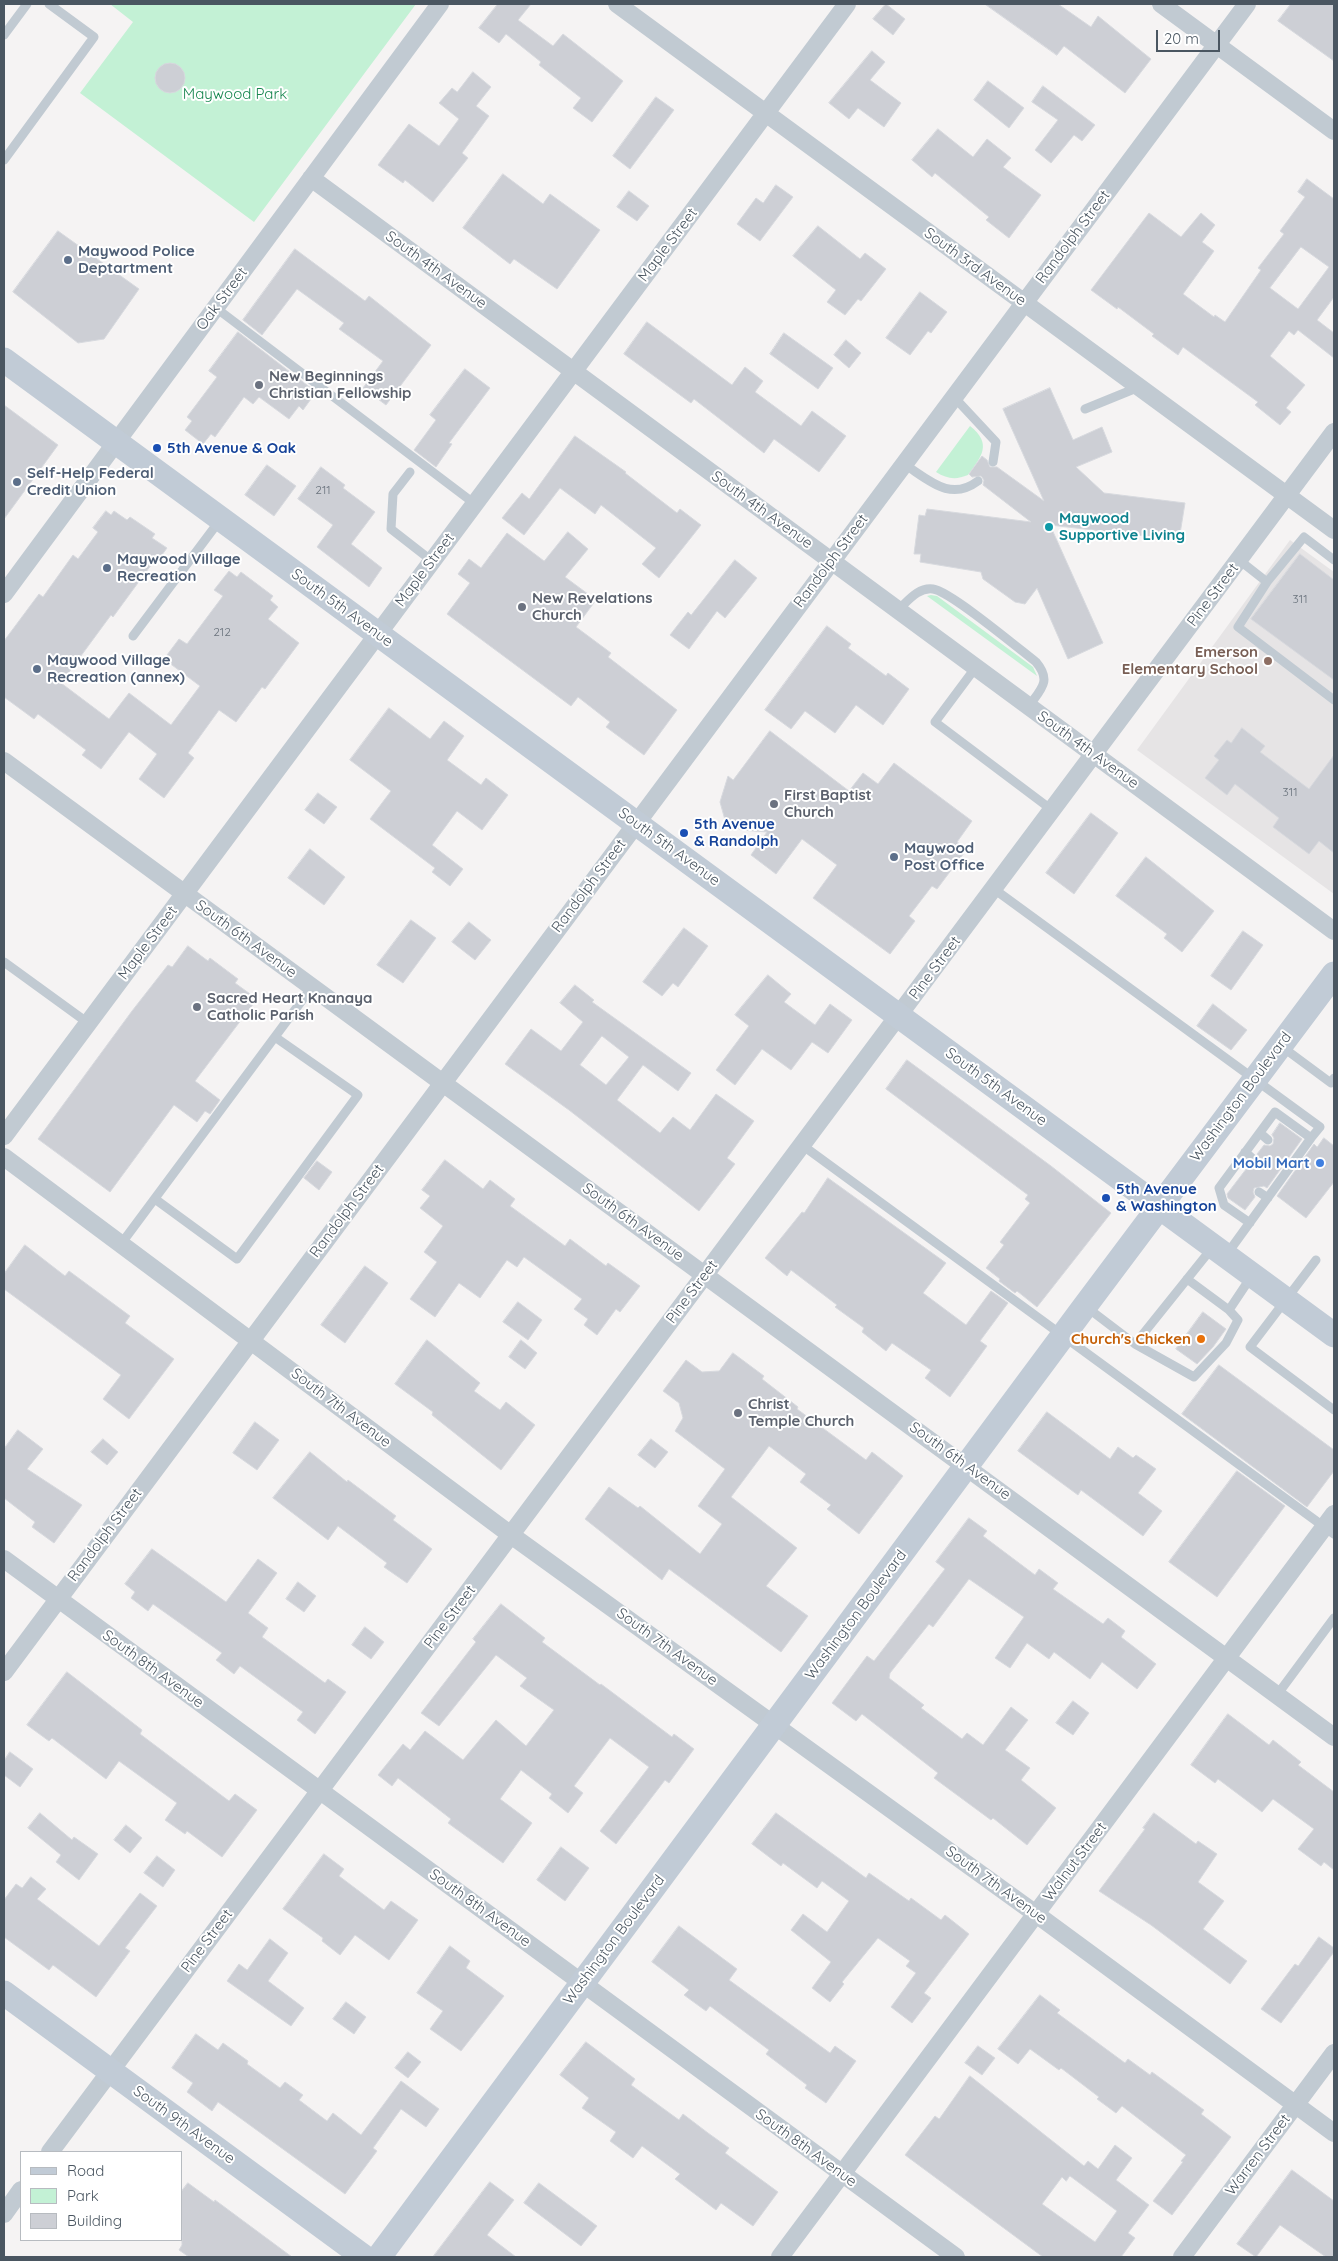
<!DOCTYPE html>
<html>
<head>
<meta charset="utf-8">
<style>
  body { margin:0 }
  #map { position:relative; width:1338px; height:2261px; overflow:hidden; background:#f5f3f3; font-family:Quicksand,sans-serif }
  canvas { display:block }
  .frame { position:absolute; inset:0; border:5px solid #4a5661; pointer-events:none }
  .legend { position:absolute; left:20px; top:2151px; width:162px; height:90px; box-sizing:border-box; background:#fff; border:1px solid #b7bbc0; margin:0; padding:6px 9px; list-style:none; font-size:15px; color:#4a5661 }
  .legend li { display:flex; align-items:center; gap:10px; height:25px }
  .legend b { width:25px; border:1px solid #b7bbc0 }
  .scale { position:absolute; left:1156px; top:30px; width:64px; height:22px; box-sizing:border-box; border:2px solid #4a5661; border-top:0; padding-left:6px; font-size:15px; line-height:18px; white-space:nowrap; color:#4a5661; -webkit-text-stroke:4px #fff; paint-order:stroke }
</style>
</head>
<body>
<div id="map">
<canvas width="1338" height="2261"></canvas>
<div class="frame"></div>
<ul class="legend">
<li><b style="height:6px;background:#c1cbd6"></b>Road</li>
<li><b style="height:14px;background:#c3f1d5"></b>Park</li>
<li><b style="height:14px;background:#cdcfd5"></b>Building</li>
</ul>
<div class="scale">20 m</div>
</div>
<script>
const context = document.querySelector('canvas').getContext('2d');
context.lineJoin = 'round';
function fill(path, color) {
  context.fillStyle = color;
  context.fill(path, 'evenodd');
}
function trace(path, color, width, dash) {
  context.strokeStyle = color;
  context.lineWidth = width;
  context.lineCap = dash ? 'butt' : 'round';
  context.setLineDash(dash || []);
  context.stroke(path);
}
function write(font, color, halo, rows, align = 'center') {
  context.font = font + ' Quicksand,sans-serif';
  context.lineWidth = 4;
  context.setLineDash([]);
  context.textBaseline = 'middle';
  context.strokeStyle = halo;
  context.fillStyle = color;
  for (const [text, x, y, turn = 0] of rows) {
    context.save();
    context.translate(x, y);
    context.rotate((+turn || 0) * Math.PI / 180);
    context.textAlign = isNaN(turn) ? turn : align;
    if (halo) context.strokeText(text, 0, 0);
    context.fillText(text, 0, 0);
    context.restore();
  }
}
const education = new Path2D(`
  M1290 540 1334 572V894L1137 750Z`);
const green = new Path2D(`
  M110 4H416L254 222 80 93 133 22Z
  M970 426C993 444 981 457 968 475 956 480 947 479 936 472Z
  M931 595 937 596 1033 667 1037 676 927 596Z`);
const building = new Path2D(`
  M498 4H531L518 20 553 46 563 34 623 81 592 122 573 108 581 98 539 65 541 62 506 34 499 43 479 28Z
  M886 4 905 19 893 35 873 19Z
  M985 4H1058L1091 27 1098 16 1151 59 1125 93 1064 46 1057 55Z
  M1291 4H1334V61L1278 21Z
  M872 51 885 62 870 80 901 103 884 127 858 108 849 119 829 103Z
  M155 78a15 15 0 1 1 30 0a15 15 0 1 1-30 0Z
  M473 72 491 87 476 106 489 116 462 153 468 158 433 202 405 180 403 183 378 165 409 124 439 146 459 119 439 103 452 88 457 92Z
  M988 81 1024 108 1009 128 974 100Z
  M1043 86 1095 125 1082 141 1074 135 1051 163 1035 150 1058 120 1032 102Z
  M656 97 674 110 630 169 613 156Z
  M938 129 973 157 987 139 1011 158 1003 167 1041 195 1009 238 986 220 989 217 935 173 932 177 912 160Z
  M503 174 543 204 550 194 600 230 557 289 514 259 510 264 463 228Z
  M1307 179 1334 199V297L1317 320 1334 333V358L1298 330 1294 335 1289 331 1270 356 1305 385 1286 408 1291 412 1280 425 1255 405 1258 402 1183 347 1178 355 1152 336 1154 334 1118 307 1117 309 1091 290 1149 213 1181 237 1201 213 1215 225 1202 242 1214 251 1183 294 1214 317 1215 315 1225 322 1261 270 1258 268 1284 234 1280 231 1305 197 1298 192ZM1301 247 1329 267 1298 309 1270 288Z
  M776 185 793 197 760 241 737 224 756 198 763 203Z
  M629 191 649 206 637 221 617 207Z
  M818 226 860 259 865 253 886 269 861 301 858 299 845 315 827 302 836 290 793 256Z
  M58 231 139 289 104 339 78 343 13 292Z
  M295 249 365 301 369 296 431 345 386 405 363 388 383 361 339 329 344 323 297 289 262 335 243 320Z
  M920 292 947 312 931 333 928 331 910 355 886 338Z
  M647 322 732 385 745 367 763 381 755 392 801 426 812 411 846 436 819 472 774 439 764 453 694 399 691 403 624 354Z
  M238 332 316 392 303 410 299 406 289 419 259 397 253 404 244 397 215 437 211 434 203 444 185 430 192 421 187 417 217 377 209 371Z
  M784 333 833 368 818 389 770 354Z
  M846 340 861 353 849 368 834 355Z
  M465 369 490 388 449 443 452 444 436 467 414 450 436 420 430 415Z
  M1050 388 1073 440 1102 427 1112 452 1076 467 1104 493 1185 503 1179 540 1050 525 1103 643 1068 659 1037 588 1025 604 1015 602 983 579 981 572 920 562 921 554H914L919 515 925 516 927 509 1031 522 983 485 984 480 981 476 972 477 969 474 982 456 987 460 990 467H997L1044 501 1003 409Z
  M4 405 58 445 4 519Z
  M575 436 626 472 625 473 677 513 680 509 701 525 659 578 642 564 656 548 601 505 595 514 560 488 524 535 502 518 522 493 529 499Z
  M267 465 296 486 274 516 245 495Z
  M321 467 345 485 343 488 375 512 351 544 382 568 369 587 317 547 333 525 298 499Z
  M106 511 111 515 114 511 127 520 130 517 155 534 152 538 167 548 156 563 154 561 113 617 111 615 61 683 109 719 129 693 171 725 200 686 164 659 179 639 187 644 223 596 214 590 229 571 237 577 241 572 273 596 270 600 278 607 268 619 299 643 265 689 262 687 236 722 219 710 188 753 194 758 164 798 139 779 157 754 129 732 101 769 82 755 86 750 38 714 34 719 4 697V641L39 594 43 597 73 555 78 559 98 532 93 528Z
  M568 532 588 549 565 577 596 600 576 627 611 653 608 657 677 710 644 755 606 727 610 722 578 697 571 706 447 614 470 583 458 574 469 559 481 568 507 533 544 561Z
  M1300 554 1334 580V680L1251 619Z
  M735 560 757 578 725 618 717 611 689 649 670 635 688 612 691 615Z
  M827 626 851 644 848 648 886 676 888 673 909 689 883 725 856 705 835 733 805 711 791 729 765 710Z
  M389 708 430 739 444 721 464 736 447 760 481 785 486 778 508 795 482 830 457 811 432 845 463 869 450 886 432 872 435 868 370 819 391 791 350 760Z
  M1242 728 1265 746 1260 752 1309 789 1334 755V853L1319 841 1309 854 1273 827 1279 818 1235 784 1227 795 1205 778 1219 760 1214 756 1227 740 1231 743Z
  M770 731 849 791 863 773 878 784 894 763 972 821 957 842 967 849 937 889 932 886 909 916 915 921 890 954 813 898 837 865 802 839 776 874 751 855 767 832 741 830 725 820 720 802 728 776 733 780Z
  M318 793 337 807 324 824 305 810Z
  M1091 813 1118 833 1074 894 1046 873Z
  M310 849 345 877 324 905 288 878Z
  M1146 857 1214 911 1182 952 1164 938 1167 934 1116 896Z
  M411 920 436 938 403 983 377 965Z
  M469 922 491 940 475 960 452 942Z
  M684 928 708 946 678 987 673 983 662 996 643 982Z
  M1243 931 1263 945 1231 990 1211 976Z
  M188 946 208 961 210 958 238 979 235 983 257 999 195 1081 220 1100 210 1114 205 1111 197 1122 174 1105 110 1192 38 1139 132 1011 168 965 172 967Z
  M768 975 791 994 784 1002 815 1025 830 1004 852 1020 828 1053 812 1042 791 1070 762 1049 735 1085 716 1070 749 1026 735 1015Z
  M575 985 594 1000 592 1002 691 1073 678 1091 643 1065 617 1100 660 1133 673 1117 690 1130 716 1094 754 1121 727 1158 735 1164 699 1211 569 1110 505 1064 531 1029 561 1051 583 1022 560 1003ZM602 1036 629 1057 606 1085 580 1065Z
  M1213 1004 1247 1030 1231 1050 1197 1026Z
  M907 1060 1051 1166 1111 1213 1037 1307 1017 1291 1015 1293 999 1281 1000 1279 986 1268 1004 1245 1000 1242 1030 1203 1025 1199 1028 1195 886 1089Z
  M1280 1123 1302 1139 1267 1188 1264 1186 1254 1188 1253 1192 1255 1197 1245 1210 1228 1198 1227 1194 1250 1164 1255 1165 1258 1163 1259 1157 1257 1154 1264 1145 1270 1146 1273 1144 1274 1138 1272 1135Z
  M1324 1138 1334 1146V1182L1306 1218 1277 1196 1314 1144 1317 1147Z
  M445 1160 483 1189 490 1180 515 1199 510 1206 565 1246 570 1239 606 1266 608 1263 640 1286 620 1312 616 1309 597 1335 584 1325 588 1319 574 1309 582 1299 524 1257 517 1267 507 1260 480 1298 459 1283 435 1317 410 1299 437 1262 424 1252 443 1226 420 1208 430 1196 422 1190Z
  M317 1161 332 1172 319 1190 304 1178Z
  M828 1178 946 1263 923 1293 966 1325 991 1291 1008 1303 980 1341 987 1346 950 1397 925 1378 931 1370 892 1343 886 1351 862 1332 864 1328 835 1307 837 1305 791 1270 787 1276 765 1258 802 1212 804 1213Z
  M25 1245 65 1276 69 1271 130 1316 125 1323 174 1359 129 1419 103 1399 121 1375 4 1289V1274Z
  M365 1266 388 1283 345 1343 321 1325Z
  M518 1302 542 1320 528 1340 503 1322Z
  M1203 1312 1226 1329 1213 1347 1197 1364 1176 1349Z
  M427 1340 480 1383 474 1391 500 1410 506 1402 535 1425 501 1470 432 1415 433 1412 395 1384Z
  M521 1340 537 1353 525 1369 509 1357Z
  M733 1353 764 1376 762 1379 798 1407 797 1409 866 1460 872 1452 903 1476 859 1534 827 1509 831 1505 800 1482 806 1474 769 1446 731 1497 797 1548 766 1586 808 1616 781 1652 669 1569 662 1580 585 1519 609 1487 638 1508 640 1506 700 1554 722 1524 698 1506 725 1469 675 1431 683 1418 679 1403 663 1391 686 1360 702 1372 719 1371Z
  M1219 1365 1334 1450V1471L1307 1507 1182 1414Z
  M1047 1412 1110 1459 1118 1447 1133 1458 1136 1455 1156 1469 1138 1493 1162 1511 1143 1536 1081 1490 1078 1495 1018 1451Z
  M255 1422 279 1440 257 1470 233 1453Z
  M18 1430 43 1449 27 1469 82 1505 54 1543 32 1527 35 1522 4 1498V1449Z
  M103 1439 118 1452 107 1465 91 1452Z
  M651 1439 668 1452 655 1468 638 1455Z
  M310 1452 347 1482 348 1480 396 1516 393 1520 432 1549 407 1583 384 1567 387 1563 338 1526 328 1540 273 1498Z
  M1237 1471 1285 1506 1217 1597 1169 1562Z
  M969 1518 987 1531 983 1536 1035 1575 1039 1569 1058 1583 1053 1589 1103 1624 1108 1618 1125 1631 1121 1637 1156 1664 1137 1689 1102 1662 1090 1679 1054 1652 1049 1659 1027 1643 1010 1668 995 1658 1024 1617 969 1579 933 1627 929 1624 890 1673 889 1678 924 1705 921 1708 962 1739 967 1733 983 1745 1011 1707 1028 1720 1005 1750 1030 1768 1021 1780 1056 1808 1027 1845 993 1818 991 1820 934 1778 938 1773 862 1714 856 1721 832 1703 867 1656 874 1661 945 1569 936 1562Z
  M152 1549 226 1602 258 1559 277 1573 248 1613 268 1628 262 1637 325 1683 328 1679 346 1692 315 1734 297 1720 303 1712 240 1666 234 1674 216 1660 222 1653 153 1604 148 1611 131 1598 135 1592 125 1584Z
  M298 1582 316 1596 304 1612 286 1599Z
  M501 1604 545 1638 542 1642 600 1685 601 1684 672 1737 674 1734 694 1749 669 1783 665 1780 616 1844 600 1831 649 1767 610 1738 574 1786 583 1793 568 1813 549 1798 552 1794 521 1770 500 1799 532 1823 503 1863 448 1823 451 1819 398 1778 392 1786 378 1775 403 1744 410 1750 425 1731 463 1760 496 1720 526 1746 554 1710 520 1686 527 1678 496 1655 439 1726 421 1713 476 1642 473 1639Z
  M365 1627 384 1642 371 1659 352 1645Z
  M67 1672 142 1730 140 1734 229 1801 235 1794 257 1810 222 1857 187 1831 185 1834 165 1820 177 1803 119 1761 106 1779 52 1738 49 1741 27 1725Z
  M1073 1701 1089 1713 1073 1735 1056 1723Z
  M1228 1714 1269 1745 1273 1740 1301 1762 1298 1765 1334 1792V1870L1324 1862 1321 1866 1298 1849 1314 1829 1273 1799 1262 1812 1218 1779 1215 1783 1191 1765Z
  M10 1752 33 1769 20 1787 4 1775V1761Z
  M40 1813 72 1840 74 1837 98 1854 79 1880 56 1862 61 1855 28 1828Z
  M776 1813 866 1878 869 1873 909 1901 911 1898 941 1920 945 1915 969 1934 924 1993 931 1998 912 2023 891 2007 916 1973 906 1966 910 1961 878 1938 842 1982 844 1984 830 2002 812 1988 831 1962 791 1930 803 1914 827 1932 849 1901 822 1881 817 1888 783 1863 781 1866 752 1844Z
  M1154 1813 1196 1844 1198 1841 1217 1854 1198 1882 1224 1901 1203 1929 1247 1961 1230 1984 1151 1925 1099 1891 1145 1829 1143 1828Z
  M126 1825 142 1838 130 1853 114 1840Z
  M561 1847 589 1868 565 1901 537 1880Z
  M324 1854 344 1869 339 1876 384 1910 391 1901 418 1920 389 1960 355 1935 340 1955 322 1941 323 1938 283 1909Z
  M157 1856 175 1870 163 1887 144 1873Z
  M31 1877 46 1889 37 1899 99 1946 140 1893 157 1906 125 1948 130 1951 96 1997 53 1965 49 1970 4 1937V1900L16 1884 22 1888Z
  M679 1926 737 1969 729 1980 830 2053 835 2046 856 2061 826 2103 805 2088 807 2085 766 2054 769 2050 710 2006 706 2011 684 1995 689 1990 652 1962Z
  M1319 1937 1334 1948V1952L1281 2023 1261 2009 1295 1964 1298 1966Z
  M270 1939 288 1953 268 1981 304 2008 291 2026 227 1981 239 1964 247 1970Z
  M450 1946 470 1961 466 1968 504 1996 461 2051 430 2029 443 2011 417 1993Z
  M1040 1995 1060 2010 1057 2013 1125 2063 1128 2059 1150 2075 1152 2072 1204 2110 1201 2114 1231 2137 1172 2215 1153 2201 1183 2162 1181 2161 1186 2155 1122 2106 1116 2113 1097 2099 1099 2097 1061 2068 1059 2070 1030 2049 1018 2064 998 2049Z
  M346 2002 366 2017 354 2034 333 2019Z
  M196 2034 218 2050 223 2043 248 2061 247 2064 280 2088 285 2082 303 2095 299 2100 327 2121 333 2113 361 2135 401 2081 439 2109 426 2127 401 2109 373 2148 377 2151 345 2194 218 2102 212 2111 187 2092 193 2083 172 2068Z
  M586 2042 635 2079 631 2085 679 2120 683 2114 708 2133 729 2148 725 2153 778 2192 753 2226 721 2203 716 2210 675 2179 680 2174 642 2146 633 2158 610 2141 616 2132 582 2108 589 2098 560 2075Z
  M978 2046 995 2058 982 2075 965 2063Z
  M408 2052 421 2062 408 2078 395 2068Z
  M970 2076 1084 2166 1088 2161 1098 2169 1115 2145 1132 2158 1116 2180 1149 2205 1128 2233 1135 2238 1121 2257H1043L905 2155 935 2116 939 2119ZM1070 2176 1117 2211 1095 2242 1042 2204 1062 2177 1066 2181Z
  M1292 2170 1334 2201V2257H1326L1280 2225 1256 2257 1237 2244Z
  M490 2182 514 2200 487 2235 516 2257H433Z
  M188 2183 214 2202 215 2200 292 2257H189L179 2250 182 2245 181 2192Z
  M539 2183 597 2226 581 2246 524 2203Z`);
const lane = new Path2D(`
  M4 35 27 4
  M4 160 94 37 49 4
  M216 308 475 504
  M954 397 996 442 993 462
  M1085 409 1139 387
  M904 464C929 480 950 502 978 481
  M410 472 393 494 391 529 432 561
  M1239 560 1267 582 1238 627 1334 700
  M1267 582 1304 537 1334 560
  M898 610C908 601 918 587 933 589 950 591 1018 648 1036 662 1052 681 1041 689 1029 706
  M133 636 220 520
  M976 667 935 722 1052 810
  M994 889 1320 1127 1311 1138
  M4 962 88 1023
  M1281 1046 1331 1083 1334 1078
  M1260 1133 1268 1140
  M802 1145 1334 1534
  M1245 1152 1253 1159
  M1259 1192 1268 1198
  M155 1199 237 1259 358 1095 275 1037
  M121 1244 312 987
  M1227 1254 1311 1138 1275 1112 1219 1188 1224 1205 1250 1223
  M1316 1260 1250 1347 1334 1410
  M1187 1279 1229 1310 1251 1277
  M1085 1306 1135 1344 1212 1248
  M1135 1344 1194 1377 1226 1343 1238 1320 1229 1310
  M1277 1695 1334 1618`);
const street = new Path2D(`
  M617 4 1334 530
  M1161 4 1334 131
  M311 178 1334 931
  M4 594 440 4
  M4 761 1334 1737
  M4 1136 847 4
  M4 1157 511 1535 1036 1914 1334 2133
  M4 1559 956 2257
  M4 1672 1247 4
  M50 2152 1334 432
  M4 2214 21 2190
  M780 2257 1334 1514
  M1182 2257 1334 2053`);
const secondary = new Path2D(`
  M4 360 1334 1335
  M4 1993 364 2257
  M379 2257 1085 1306 1334 974`);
const markers = [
  [68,260,5,"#5c6f8a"],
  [259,385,5,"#6b7280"],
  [157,448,5,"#1a4fb4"],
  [17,482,5,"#5c6f8a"],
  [1049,527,5,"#0f9aa8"],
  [107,568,5,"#5c6f8a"],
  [522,607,5,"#6b7280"],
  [1268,661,5,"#8d6e63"],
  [37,669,5,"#5c6f8a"],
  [774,804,5,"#6b7280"],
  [684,833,5,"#1a4fb4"],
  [894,857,5,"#5c6f8a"],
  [197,1007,5,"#6b7280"],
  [1320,1163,5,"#3f7fe0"],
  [1106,1198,5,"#1a4fb4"],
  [1201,1339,5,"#e8710a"],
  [738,1413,5,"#6b7280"]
];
const numberNames = [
  ["211",323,490],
  ["311",1300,599],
  ["212",222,632],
  ["311",1290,792]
];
const parkNames = [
  ["Maywood Park",235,94]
];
const streetNames = [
  ["Randolph Street",1073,237,-53],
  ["Maple Street",668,245,-53],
  ["South 3rd Avenue",975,267,36],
  ["South 4th Avenue",436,270,36],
  ["Oak Street",222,299,-53],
  ["South 4th Avenue",762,510,36],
  ["Randolph Street",831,561,-53],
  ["Maple Street",425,570,-53],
  ["Pine Street",1213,595,-53],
  ["South 5th Avenue",342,608,36],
  ["South 4th Avenue",1088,750,36],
  ["South 5th Avenue",669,847,36],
  ["Randolph Street",589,886,-53],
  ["South 6th Avenue",246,939,36],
  ["Maple Street",148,943,-53],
  ["Pine Street",935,968,-53],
  ["South 5th Avenue",996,1087,36],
  ["Washington Boulevard",1241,1097,-53],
  ["Randolph Street",347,1211,-53],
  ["South 6th Avenue",633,1222,36],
  ["Pine Street",692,1292,-53],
  ["South 7th Avenue",341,1408,37],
  ["South 6th Avenue",960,1461,36],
  ["Randolph Street",105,1535,-53],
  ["Washington Boulevard",856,1615,-53],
  ["Pine Street",450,1617,-53],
  ["South 7th Avenue",667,1647,36],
  ["South 8th Avenue",153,1669,36],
  ["Walnut Street",1075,1862,-53],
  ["South 7th Avenue",996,1885,36],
  ["South 8th Avenue",480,1908,36],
  ["Washington Boulevard",614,1940,-53],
  ["Pine Street",207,1941,-53],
  ["South 9th Avenue",184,2125,36],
  ["South 8th Avenue",806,2148,36],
  ["Warren Street",1258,2155,-53]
];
const serviceNames = [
  ["Maywood Police",78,251],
  ["Deptartment",78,268],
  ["Self-Help Federal",27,473],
  ["Credit Union",27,490],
  ["Maywood Village",117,559],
  ["Recreation",117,576],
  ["Maywood Village",47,660],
  ["Recreation (annex)",47,677],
  ["Maywood",904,848],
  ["Post Office",904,865]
];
const worshipNames = [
  ["New Beginnings",269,376],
  ["Christian Fellowship",269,393],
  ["New Revelations",532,598],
  ["Church",532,615],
  ["First Baptist",784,795],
  ["Church",784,812],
  ["Sacred Heart Knanaya",207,998],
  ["Catholic Parish",207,1015],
  ["Christ",748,1404],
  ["Temple Church",748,1421]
];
const transitNames = [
  ["5th Avenue & Oak",167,448],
  ["5th Avenue",694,824],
  ["& Randolph",694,841],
  ["5th Avenue",1116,1189],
  ["& Washington",1116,1206]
];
const cultureNames = [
  ["Maywood",1059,518],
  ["Supportive Living",1059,535]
];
const educationNames = [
  ["Emerson",1258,652],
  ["Elementary School",1258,669]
];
const shopNames = [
  ["Mobil Mart",1310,1163]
];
const foodNames = [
  ["Church's Chicken",1191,1339]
];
fill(education, '#e6e4e5');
fill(green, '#c3f1d5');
fill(building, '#cdcfd5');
trace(building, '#d7d9de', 1);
trace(lane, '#c1cad2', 9);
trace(street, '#c1cad2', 18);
trace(secondary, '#c1cbd6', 25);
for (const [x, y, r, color] of markers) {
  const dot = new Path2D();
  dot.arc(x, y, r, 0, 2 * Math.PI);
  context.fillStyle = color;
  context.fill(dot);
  trace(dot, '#fff', 2);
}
write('12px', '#6b747e', null, numberNames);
write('15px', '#17864f', '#fff', parkNames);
write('15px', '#4a5661', '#fff', streetNames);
write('bold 15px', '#4e5e75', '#fff', serviceNames, 'left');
write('bold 15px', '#5b616d', '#fff', worshipNames, 'left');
write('bold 15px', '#164399', '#fff', transitNames, 'left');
write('bold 15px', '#0d838f', '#fff', cultureNames, 'left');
write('bold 15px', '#785e54', '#fff', educationNames, 'right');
write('bold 15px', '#366cbe', '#fff', shopNames, 'right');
write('bold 15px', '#c56008', '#fff', foodNames, 'right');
</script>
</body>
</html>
